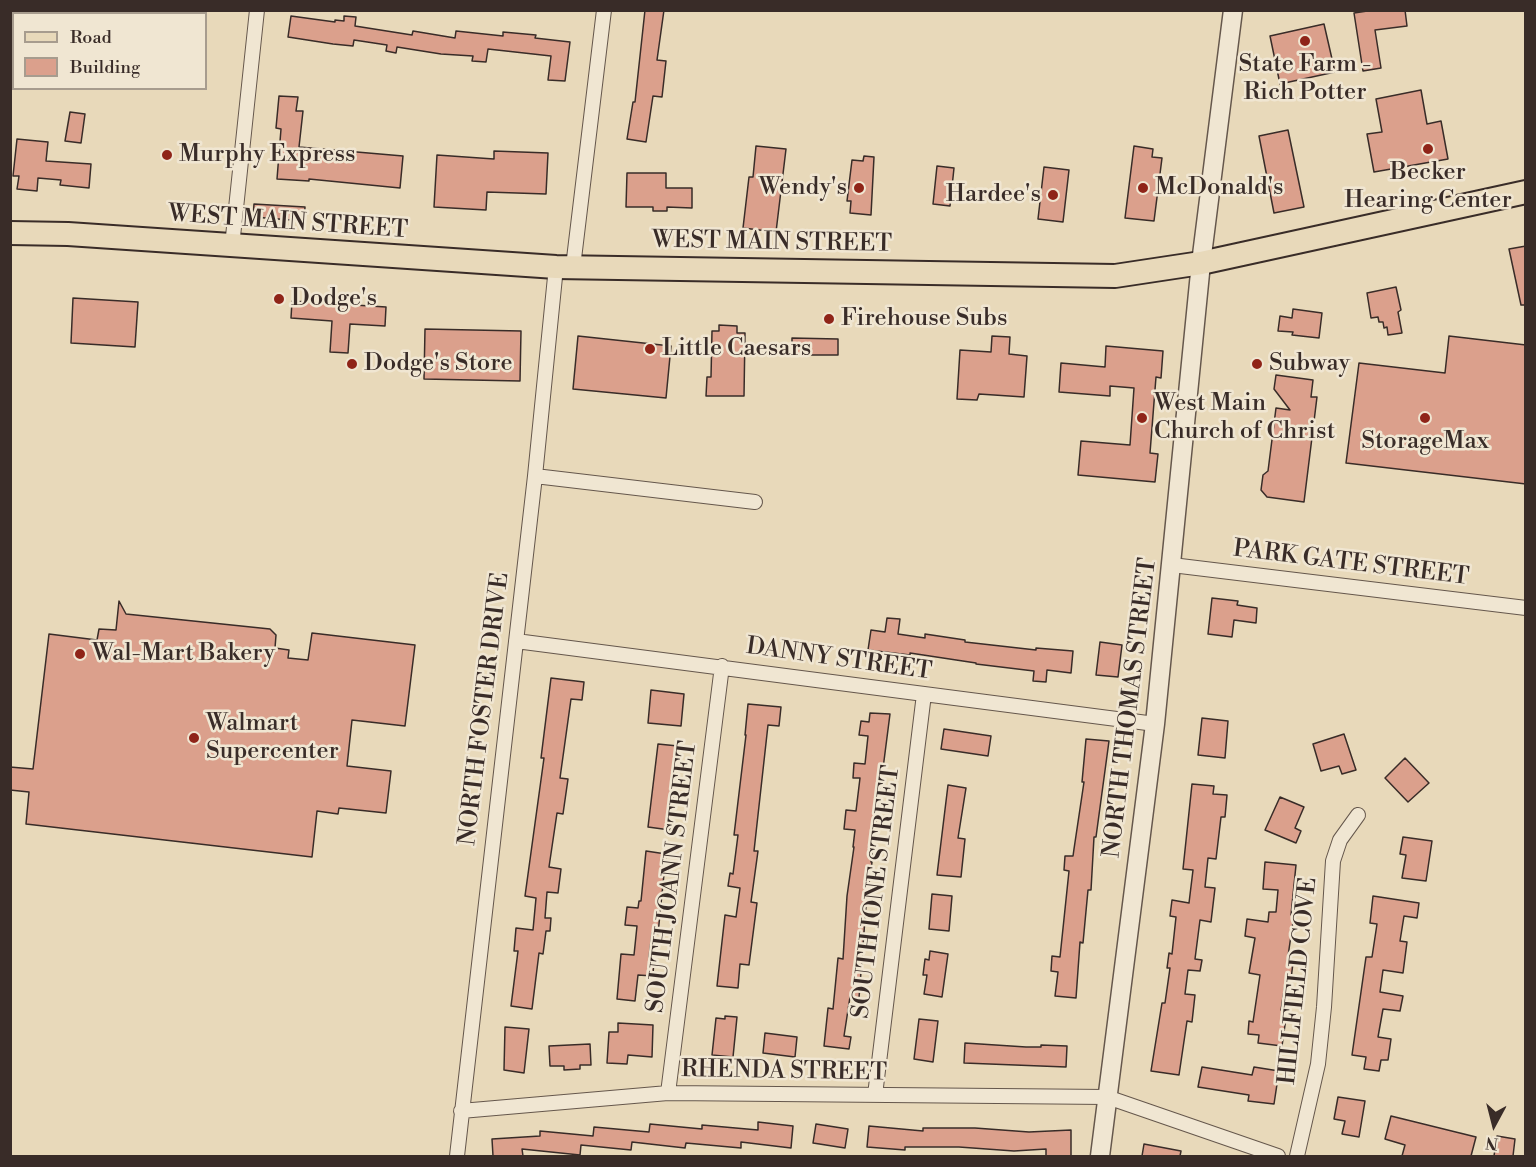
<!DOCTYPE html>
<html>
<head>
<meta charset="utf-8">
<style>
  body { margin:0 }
  #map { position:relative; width:1536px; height:1167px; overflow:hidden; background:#e8d9ba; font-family:"Libre Bodoni",serif }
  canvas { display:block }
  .frame { position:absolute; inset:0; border:12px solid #392c28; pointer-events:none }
  .legend { position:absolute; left:12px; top:12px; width:195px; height:78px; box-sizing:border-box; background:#f0e6d2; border:2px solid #a79c8e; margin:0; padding:8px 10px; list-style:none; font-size:18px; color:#392c28 }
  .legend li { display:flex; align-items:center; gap:12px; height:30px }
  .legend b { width:30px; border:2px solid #a79c8e }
  .north { position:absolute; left:1464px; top:1095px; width:60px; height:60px; -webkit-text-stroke:4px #f0e6d2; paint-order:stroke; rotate:187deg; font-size:16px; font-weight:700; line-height:24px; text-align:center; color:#392c28 }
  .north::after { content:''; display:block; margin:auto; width:21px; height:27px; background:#392c28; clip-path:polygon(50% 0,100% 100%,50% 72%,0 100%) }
</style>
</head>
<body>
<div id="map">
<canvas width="1536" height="1167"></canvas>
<div class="frame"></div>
<ul class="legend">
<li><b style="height:8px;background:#e8d9ba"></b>Road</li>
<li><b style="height:16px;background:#dba08c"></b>Building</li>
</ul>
<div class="north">N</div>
</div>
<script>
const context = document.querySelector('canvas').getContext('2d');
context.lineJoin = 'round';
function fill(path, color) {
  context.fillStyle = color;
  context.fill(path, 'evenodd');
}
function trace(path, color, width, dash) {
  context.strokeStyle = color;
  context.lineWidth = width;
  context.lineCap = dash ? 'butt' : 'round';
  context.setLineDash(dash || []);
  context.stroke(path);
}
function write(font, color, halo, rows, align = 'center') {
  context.font = font + ' "Libre Bodoni",serif';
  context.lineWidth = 5;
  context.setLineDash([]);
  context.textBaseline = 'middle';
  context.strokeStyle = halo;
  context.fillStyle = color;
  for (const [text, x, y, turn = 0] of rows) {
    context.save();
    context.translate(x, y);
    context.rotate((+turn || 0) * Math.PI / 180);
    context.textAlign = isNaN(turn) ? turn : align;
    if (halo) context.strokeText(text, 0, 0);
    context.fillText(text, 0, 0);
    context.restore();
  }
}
const building = new Path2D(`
  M645 10H664L657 60 666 61 662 97 653 96 646 142 627 139 633 102H635Z
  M1374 10H1405L1407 26 1375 30 1381 68 1363 71 1354 13Z
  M291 16 335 22V20L344 21V16L356 17 355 26 412 35 413 31 455 38 456 31 503 36V32L536 35 535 38 570 42 565 81 548 80 551 56 488 49 486 62 472 61 473 56 441 54 397 47 396 53 386 51 387 45 354 40 353 46 333 44 288 37Z
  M1324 24 1335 72 1280 84 1270 36Z
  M1421 90 1427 124 1441 121 1448 159 1374 172 1367 134 1382 132 1376 99Z
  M279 96 298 97 296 111H303L299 147 403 156 400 188 309 179V181L277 179 281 129 276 128Z
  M70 112 85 114 81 143 65 141Z
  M1288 130 1304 207 1274 213 1259 136Z
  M17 139 48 142 46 161 91 164 89 188 60 185 61 180 38 178 37 191 17 189 19 176H13Z
  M756 146 786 149 776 232 743 228 749 177H753Z
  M1134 146 1153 149 1152 157 1162 158 1154 221 1125 218Z
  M494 151 548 153 546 194 487 192 486 210 434 207 437 155 494 159Z
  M864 156 874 157 871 215 850 213 851 201H847L852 160 863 161Z
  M937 166 954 168 950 206 933 204Z
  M1044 167 1069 170 1063 222 1038 219Z
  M627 173H666V188H692V208L667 207V211H653V207H626Z
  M254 204 305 207 304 221 253 217Z
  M1526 246V305H1521L1509 249Z
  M1396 287 1401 310 1398 312 1402 333 1388 335 1387 327 1384 328 1383 322H1379L1378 317 1371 318 1367 293Z
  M73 298 138 302 135 347 71 343Z
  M292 301 386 307 385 326 350 324 348 353 330 352 332 321 291 318Z
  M1293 309 1322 313 1319 338 1292 335 1293 332 1278 331 1280 316 1292 318Z
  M719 325 737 326V333H745L744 396H706L707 377H711L712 331H719Z
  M425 329 521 331 520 381 424 379Z
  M578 336 671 346 666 398 573 389Z
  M992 336 1010 337 1009 354 1027 356 1024 397 979 394 977 400 957 399 960 350 991 352Z
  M1449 336 1526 345V484L1346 463 1359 363 1445 373Z
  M792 338 838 339V355H792Z
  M1106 346 1163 351 1161 378 1156 377 1150 453 1158 454 1155 482 1078 475 1081 441 1130 445 1134 388 1110 386V396L1059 392 1061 363 1105 367Z
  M1276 375 1313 380 1311 397H1317L1304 502 1267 497 1261 490 1263 475 1268 471 1276 408 1290 410 1274 389Z
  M1212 598 1238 601 1237 605 1257 608 1256 623 1234 620 1232 637 1208 634Z
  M119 601 126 614 270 629 276 635 275 648 289 650 288 658 308 660 312 633 415 645 405 726 352 720 347 766 391 771 386 813 339 808 338 814 317 811 312 857 26 824 29 792 10 790V767L33 769 49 634 97 640 99 629 116 630Z
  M887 618 900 619 898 634 925 638V634L965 640V642L1036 650V648L1073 651 1071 673 1047 670 1046 682 1033 681 1034 671 976 664V663L910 653V655L868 650 871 630 885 632Z
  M1100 642 1122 645 1118 677 1096 675Z
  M551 678 584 682 582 700 571 699 560 778 568 779 563 814 557 813 549 867 561 869 558 893 547 892 545 918H551L550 931H546L543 954 539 953 532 1009 511 1006 518 951H514L516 928 533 930 536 898 525 896 544 758H541Z
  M651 690 684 694 681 726 648 723Z
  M748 704 781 707 779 726 768 725 754 851H758L751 902 757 903 749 965 740 964 738 988 717 986 725 915 736 917 740 888 728 886 730 873 733 874 738 835H734L746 735H745Z
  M870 713 890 714 871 862H872L866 906 859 998 850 997 844 1036 851 1037 849 1049 824 1046 828 1008 833 1009 838 958 843 959 847 896 854 847H853L855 830 844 829 846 810 856 811 860 778H853L854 763 865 764 868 736 859 735 861 721 869 722Z
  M1202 718 1228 721 1225 758 1198 755Z
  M944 729 991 736 988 756 941 749Z
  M1344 734 1356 770 1342 774 1339 766 1321 771 1313 744Z
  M1086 739 1109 741 1096 837H1094L1091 890H1088L1083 943 1080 942 1076 998 1055 996 1058 972 1051 971 1052 956 1060 957 1069 871 1064 870 1065 856H1073L1074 849 1084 782H1082Z
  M658 744 678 746 670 830 648 827Z
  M1405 758 1429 783 1408 802 1385 778Z
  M1192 784 1214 786 1213 794 1227 795 1225 817H1221L1216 859 1208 858 1205 887 1215 888 1211 922 1200 920 1195 959 1202 960 1200 971 1188 970 1185 994 1195 995 1192 1022 1187 1021 1179 1075 1151 1071 1162 1003H1165L1170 968H1167L1169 953 1172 954 1176 917 1170 916 1172 900 1189 903 1193 870 1183 869Z
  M948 785 966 788 958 838 965 839 961 877 937 875Z
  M1280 797 1304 807 1295 828 1301 831 1296 843 1265 830Z
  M1403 837 1432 841 1426 881 1402 878 1406 855 1400 854Z
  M646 851 666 854 658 934 652 933 649 957H654L653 976 638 975 635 1001 617 999 621 954 634 955 637 926 625 925 627 907 638 908 639 901H641Z
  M1265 862 1296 865 1291 915H1294L1287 963H1293L1291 979 1286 978 1281 1010 1287 1011 1282 1046 1258 1043 1259 1035 1248 1034 1249 1021 1253 1022 1260 975 1249 973 1255 938 1245 936 1247 919 1268 922 1269 912H1276L1278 890 1263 889Z
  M932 894 952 896 949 931 929 929Z
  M1373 896 1419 903 1417 918 1404 916 1400 941 1407 942 1403 973 1383 970 1380 992 1403 996 1400 1011 1383 1009 1378 1037 1391 1039 1388 1060H1381L1379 1071 1364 1069 1366 1057 1352 1055 1366 957H1372L1377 924 1370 923Z
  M930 951 948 954 942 997 924 994 927 975H923L925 959 929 960Z
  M725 1016 737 1017 733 1057 712 1055 716 1018 725 1019Z
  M919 1019 938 1021 933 1062 914 1059Z
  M618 1023 653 1025 652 1057 628 1055 627 1064 607 1063 609 1032H618Z
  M505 1027 529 1029 524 1073 504 1070Z
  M765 1033 797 1037 795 1057 763 1053Z
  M965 1043 1026 1047H1041V1045L1067 1046 1066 1067 964 1063Z
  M590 1044 591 1065H580V1069L564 1070V1066H550L549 1046Z
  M1202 1067 1252 1075 1254 1067 1279 1071 1274 1104 1248 1101 1249 1095 1198 1087Z
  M1338 1097 1365 1101 1359 1137 1342 1134 1345 1121 1334 1119Z
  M1391 1116 1476 1137 1471 1156H1402L1405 1145 1385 1139Z
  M758 1122 793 1126 791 1148 741 1142V1148L686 1143 685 1148 632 1142 631 1150 581 1145 580 1155 522 1149 523 1156H493L492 1139 540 1136V1131L593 1136 594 1127 649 1132 650 1124 702 1129V1125L758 1130Z
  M816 1124 848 1129 845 1148 813 1143Z
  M869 1126 923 1131V1128H975L1029 1132 1071 1130V1156H1046V1149L1014 1151 959 1147H905V1150L867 1147Z
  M1497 1136 1515 1139 1513 1156H1494Z
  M1144 1144 1181 1151 1180 1156H1142Z`);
const minor = new Path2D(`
  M232 246 257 10
  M573 267 604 10
  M535 476 755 502
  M1172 565 1526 608
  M516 641 1155 724
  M668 1093 722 666
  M875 1095 924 694
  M461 1111 668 1093 1107 1097 1278 1156
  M457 1156 535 476 556 267
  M1297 1156 1318 1064 1324 1007 1333 861 1340 840 1358 815`);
const tertiary = new Path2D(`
  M1100 1156 1155 724 1201 263 1233 10`);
const primary = new Path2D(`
  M10 233 68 234 556 267 1115 276 1201 263 1526 192`);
const markers = [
  [1305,41,6,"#8f2418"],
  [1428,149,6,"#8f2418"],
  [167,155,6,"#8f2418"],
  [859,188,6,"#8f2418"],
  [1143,188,6,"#8f2418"],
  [1053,195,6,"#8f2418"],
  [279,299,6,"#8f2418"],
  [829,319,6,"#8f2418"],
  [650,349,6,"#8f2418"],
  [352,364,6,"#8f2418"],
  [1257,364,6,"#8f2418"],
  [1142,418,6,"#8f2418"],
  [1425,418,6,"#8f2418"],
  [80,654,6,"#8f2418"],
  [194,738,6,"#8f2418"]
];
const poiNames = [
  ["State Farm -",1305,65,"center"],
  ["Rich Potter",1305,93,"center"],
  ["Murphy Express",179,155],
  ["Becker",1428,173,"center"],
  ["Hearing Center",1428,201,"center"],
  ["Wendy's",847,188,"right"],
  ["McDonald's",1155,188],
  ["Hardee's",1041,195,"right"],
  ["Dodge's",291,299],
  ["Firehouse Subs",841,319],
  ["Little Caesars",662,349],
  ["Dodge's Store",364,364],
  ["Subway",1269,364],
  ["West Main",1154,404],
  ["Church of Christ",1154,432],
  ["StorageMax",1425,442,"center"],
  ["Wal-Mart Bakery",92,654],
  ["Walmart",206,724],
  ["Supercenter",206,752]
];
const streetNames = [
  ["WEST MAIN STREET",288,223,4],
  ["WEST MAIN STREET",772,243,1],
  ["PARK GATE STREET",1351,564,7],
  ["DANNY STREET",839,660,8],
  ["NORTH THOMAS STREET",1131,708,-83],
  ["NORTH FOSTER DRIVE",485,709,-83],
  ["SOUTH JOANN STREET",673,877,-83],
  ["SOUTH IONE STREET",877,892,-83],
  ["HILLFIELD COVE",1299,981,-84],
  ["RHENDA STREET",784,1072,1]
];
fill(building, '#dba08c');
trace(building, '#392c28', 1.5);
trace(minor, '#65574c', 16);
trace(tertiary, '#65574c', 21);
trace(primary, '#392c28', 26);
trace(minor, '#f0e6d2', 14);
trace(tertiary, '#f0e6d2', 18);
trace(primary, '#e8d9ba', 22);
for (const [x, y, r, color] of markers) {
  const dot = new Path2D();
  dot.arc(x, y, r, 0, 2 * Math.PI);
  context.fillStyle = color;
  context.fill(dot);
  trace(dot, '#f0e6d2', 2);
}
write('24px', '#392c28', '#f0e6d2', poiNames, 'left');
write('24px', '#392c28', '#f0e6d2', streetNames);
</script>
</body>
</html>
